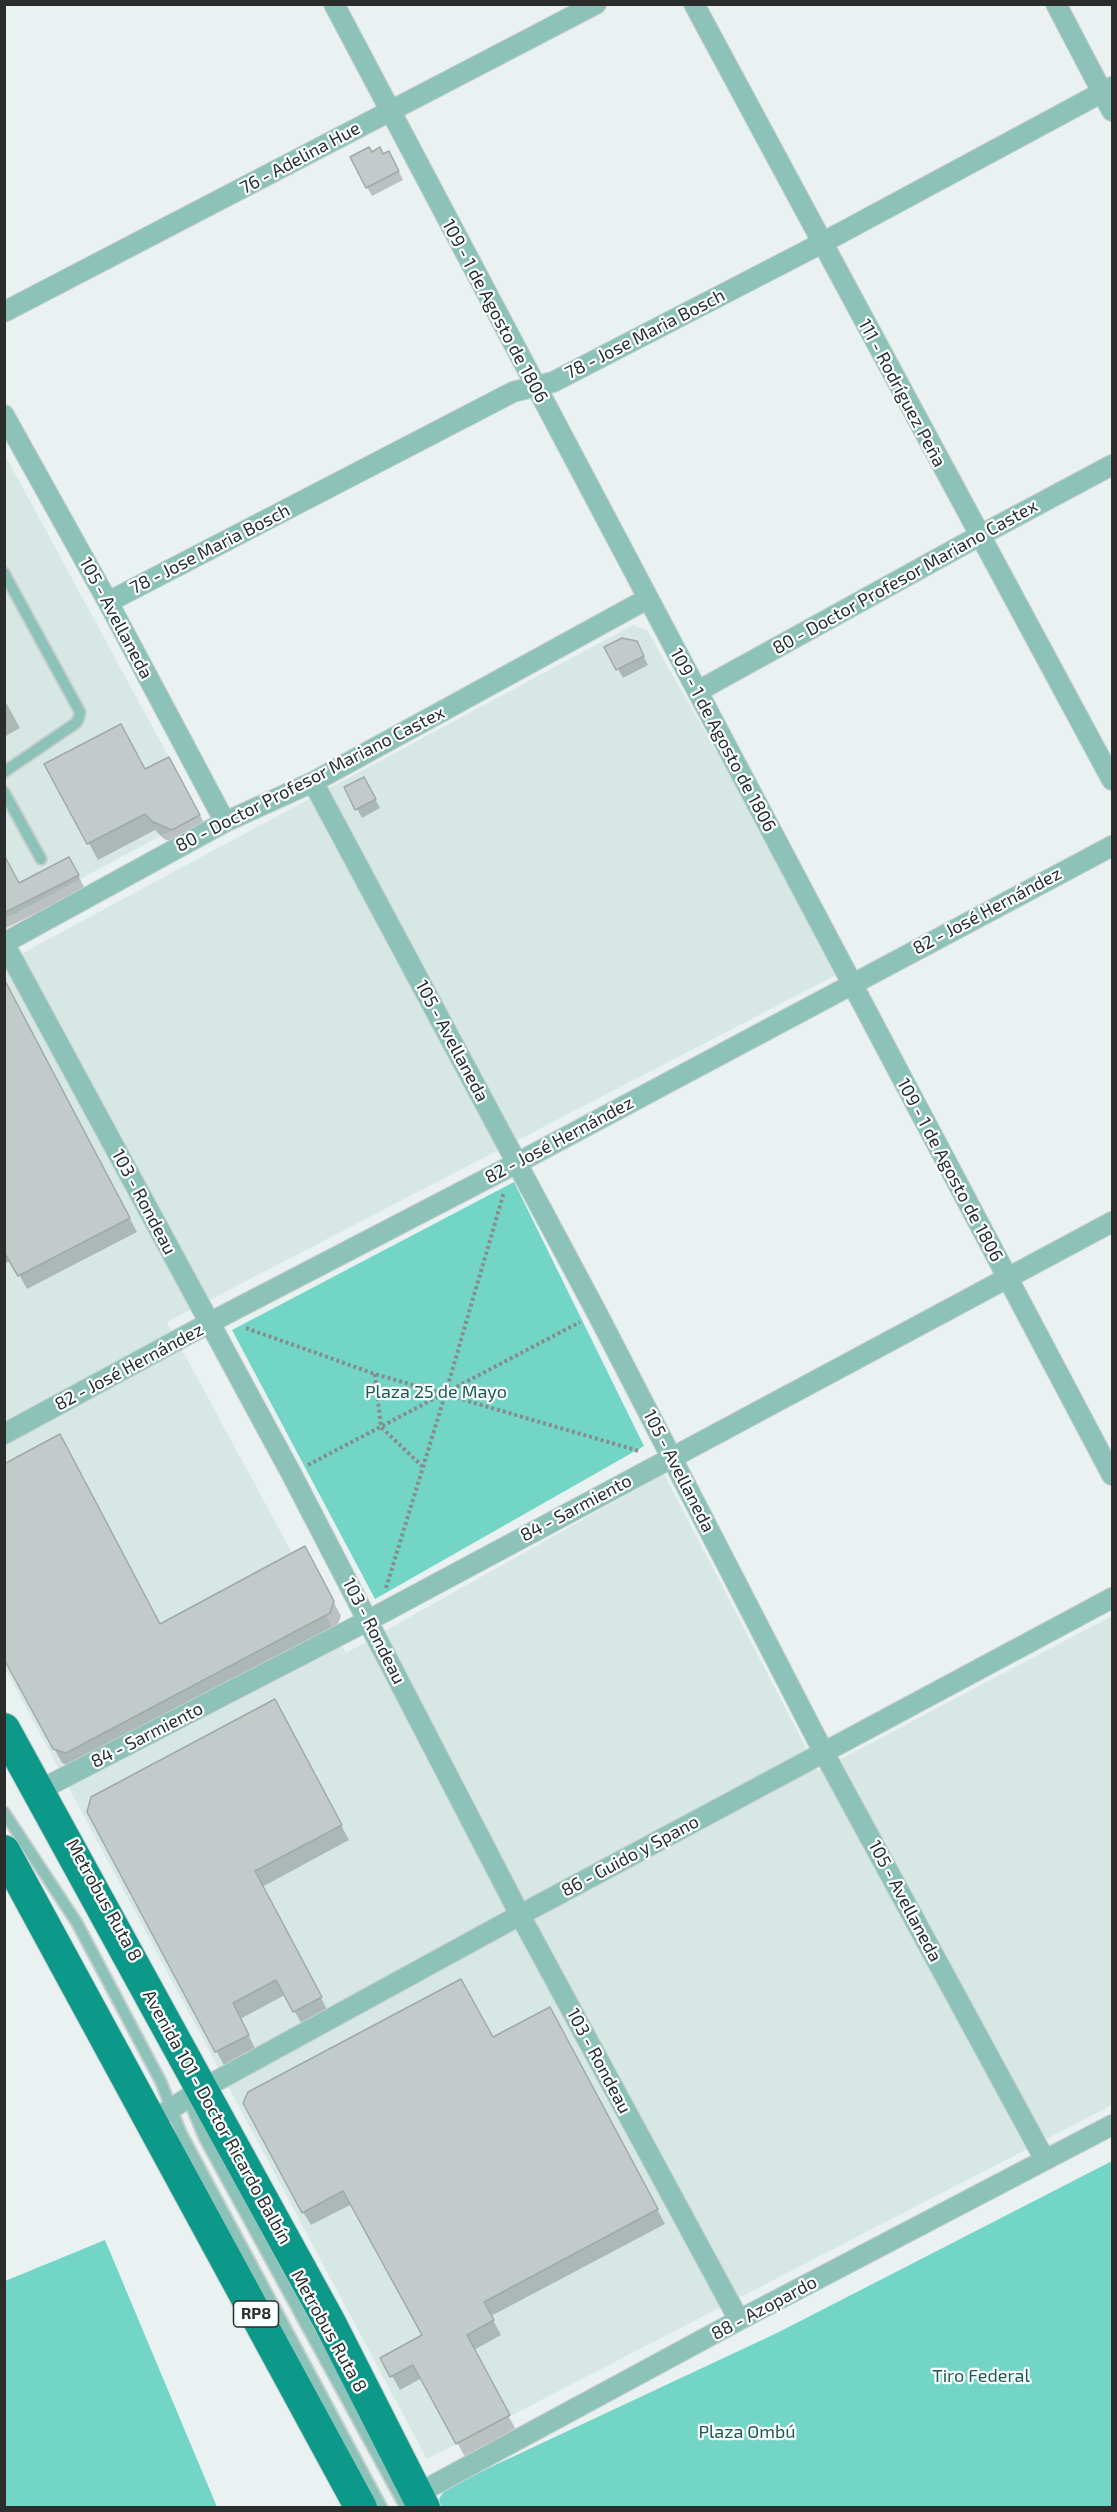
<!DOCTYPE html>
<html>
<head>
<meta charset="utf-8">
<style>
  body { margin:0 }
  #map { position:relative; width:1117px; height:2512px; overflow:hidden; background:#e9f2f1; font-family:"Exo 2",sans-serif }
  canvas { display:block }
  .frame { position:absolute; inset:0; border:6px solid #2a2d2c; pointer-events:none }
</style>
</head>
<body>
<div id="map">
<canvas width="1117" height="2512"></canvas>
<div class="frame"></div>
</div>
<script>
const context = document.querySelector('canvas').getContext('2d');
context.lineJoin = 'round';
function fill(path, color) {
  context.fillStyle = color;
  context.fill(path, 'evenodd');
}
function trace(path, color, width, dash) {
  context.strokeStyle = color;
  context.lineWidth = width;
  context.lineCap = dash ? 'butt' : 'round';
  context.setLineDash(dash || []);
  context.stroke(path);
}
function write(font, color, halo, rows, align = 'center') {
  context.font = font + ' "Exo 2",sans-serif';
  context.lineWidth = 4.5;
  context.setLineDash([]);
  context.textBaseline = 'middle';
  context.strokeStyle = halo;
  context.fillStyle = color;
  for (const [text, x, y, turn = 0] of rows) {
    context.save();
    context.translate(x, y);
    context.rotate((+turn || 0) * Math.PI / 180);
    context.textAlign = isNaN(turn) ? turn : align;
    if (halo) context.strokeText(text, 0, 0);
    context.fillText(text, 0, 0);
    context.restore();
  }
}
const built = new Path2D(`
  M4 453 200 815 5 919H4Z
  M633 625 647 630 842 972 167 1322 292 1553 305 1546 334 1601 330 1613 326 1616 346 1653 664 1474 818 1771 1112 1616V2105L427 2459 5 1668 4 963Z`);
const green = new Path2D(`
  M514 1182 644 1446 375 1599 232 1330Z
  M1112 2161V2507L441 2508 439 2499 446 2488 777 2333Z
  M105 2240 217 2507H5V2281Z`);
const shadow = new Path2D(`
  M371 154 383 156 394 162 403 180 372 196 367 187Z
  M636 642 648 665 623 678 606 647Z
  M4 699 20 728 4 737Z
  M46 764 178 775 209 832 182 846 164 839 155 830 98 860Z
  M369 787 380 808 362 818 346 788Z
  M4 857 19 885 76 871 85 889 4 929Z
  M4 988 16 1004 137 1232 27 1289 11 1260 4 1264Z
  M312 1562 341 1616 337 1626 74 1767 62 1763 54 1748 160 1625Z
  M283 1716 349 1840 262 1887 329 2013 303 2026 285 1995 240 2019 256 2050 225 2067 88 1812Z
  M557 2022 665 2224 491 2316 501 2335 474 2350 516 2430 465 2457 422 2378 400 2390 382 2358 424 2336 352 2204 311 2225 303 2212 492 2039Z`);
const building = new Path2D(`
  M369 147 372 152 380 147 383 154 389 151 399 171 366 188 350 157Z
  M622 638 637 641 644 656 616 670 604 647Z
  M121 724 145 769 169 757 200 815 172 830 153 822 145 814 87 844 44 764Z
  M364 777 376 799 355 810 344 787Z
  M4 855 19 883 69 857 79 875 4 913Z
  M4 979 130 1218 18 1276 4 1252Z
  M60 1434 160 1624 305 1546 334 1601 330 1613 66 1753 53 1749 4 1659V1464Z
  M275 1699 342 1825 255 1871 322 1997 293 2012 276 1980 233 2003 249 2035 215 2052 87 1812 91 1797Z
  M461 1979 493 2037 550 2007 658 2209 484 2302 494 2320 467 2335 510 2415 456 2444 413 2365 390 2377 380 2358 422 2335 343 2191 302 2213 243 2103 248 2092Z`);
const path = new Path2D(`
  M246 1328 375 1374 639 1451
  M375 1374 381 1427 422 1466
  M308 1465 580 1322
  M386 1588 445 1395 504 1192`);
const lane = new Path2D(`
  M4 573 80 712 79 717 76 723 4 772
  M4 792 41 859
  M4 1812 77 1923 161 2082 181 2133 382 2508
  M187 2095 205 2139 406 2508`);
const street = new Path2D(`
  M334 4 1112 1475
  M694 4 1112 780
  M1056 4 1112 111
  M4 312 596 4
  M4 415 108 602 225 822
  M108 602 513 392 553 382 822 243 1112 87
  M698 691 979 536 1112 465
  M313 782 597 1313 824 1753 1045 2160
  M4 943 291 1473 520 1915 739 2320
  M4 943 225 822 313 782 647 599
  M4 1434 209 1323 517 1163 1112 846
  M38 1791 369 1620 1112 1222
  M152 2121 200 2090 520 1915 1112 1598
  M417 2494 739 2320 1112 2125`);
const primary = new Path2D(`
  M4 1729 330 2323 424 2508
  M4 1851 361 2508`);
const shields = [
  [256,2314,45]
];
const shieldNames = [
  ["RP8",256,2314]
];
const streetNames = [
  ["76 - Adelina Hue",300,158,-28],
  ["109 - 1 de Agosto de 1806",495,311,62],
  ["78 - Jose Maria Bosch",645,334,-27],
  ["111 - Rodríguez Peña",902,393,62],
  ["78 - Jose Maria Bosch",210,549,-27],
  ["80 - Doctor Profesor Mariano Castex",905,577,-29],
  ["105 - Avellaneda",116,618,62],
  ["109 - 1 de Agosto de 1806",723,740,62],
  ["80 - Doctor Profesor Mariano Castex",310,779,-27],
  ["82 - José Hernández",987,911,-28],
  ["105 - Avellaneda",452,1041,62],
  ["82 - José Hernández",559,1140,-28],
  ["109 - 1 de Agosto de 1806",950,1170,62],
  ["103 - Rondeau",144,1202,62],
  ["82 - José Hernández",129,1367,-28],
  ["105 - Avellaneda",679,1471,63],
  ["84 - Sarmiento",576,1508,-28],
  ["103 - Rondeau",374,1631,63],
  ["84 - Sarmiento",147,1735,-27],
  ["86 - Guido y Spano",630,1856,-28],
  ["Metrobus Ruta 8",104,1900,61],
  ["105 - Avellaneda",905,1901,62],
  ["103 - Rondeau",599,2061,62],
  ["Avenida 101 - Doctor Ricardo Balbín",217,2117,61],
  ["88 - Azopardo",764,2308,-28],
  ["Metrobus Ruta 8",329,2331,61]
];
const parkNames = [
  ["Plaza 25 de Mayo",436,1392],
  ["Tiro Federal",981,2376],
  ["Plaza Ombú",747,2432]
];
fill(built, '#d6e7e4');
fill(green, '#73d5c6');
fill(shadow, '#0003');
fill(building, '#c2cbc9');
trace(building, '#a0a9a7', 1.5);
trace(lane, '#c7cfce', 14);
trace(street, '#c7cfce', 22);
trace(primary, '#c7cfce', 34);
trace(path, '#868c8b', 4, [3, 3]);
trace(lane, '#8dc2b9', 10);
trace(street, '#8dc2b9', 20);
trace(primary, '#0d998a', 32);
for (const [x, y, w] of shields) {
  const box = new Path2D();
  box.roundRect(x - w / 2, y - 13, w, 26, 4.5);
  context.fillStyle = '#f9fffe';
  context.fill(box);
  trace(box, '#2a2d2c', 1.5);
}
write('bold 16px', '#2a2d2c', null, shieldNames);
write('18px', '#2a2d2c', '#f9fffe', streetNames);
write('18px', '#1e5a51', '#f9fffe', parkNames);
</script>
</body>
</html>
